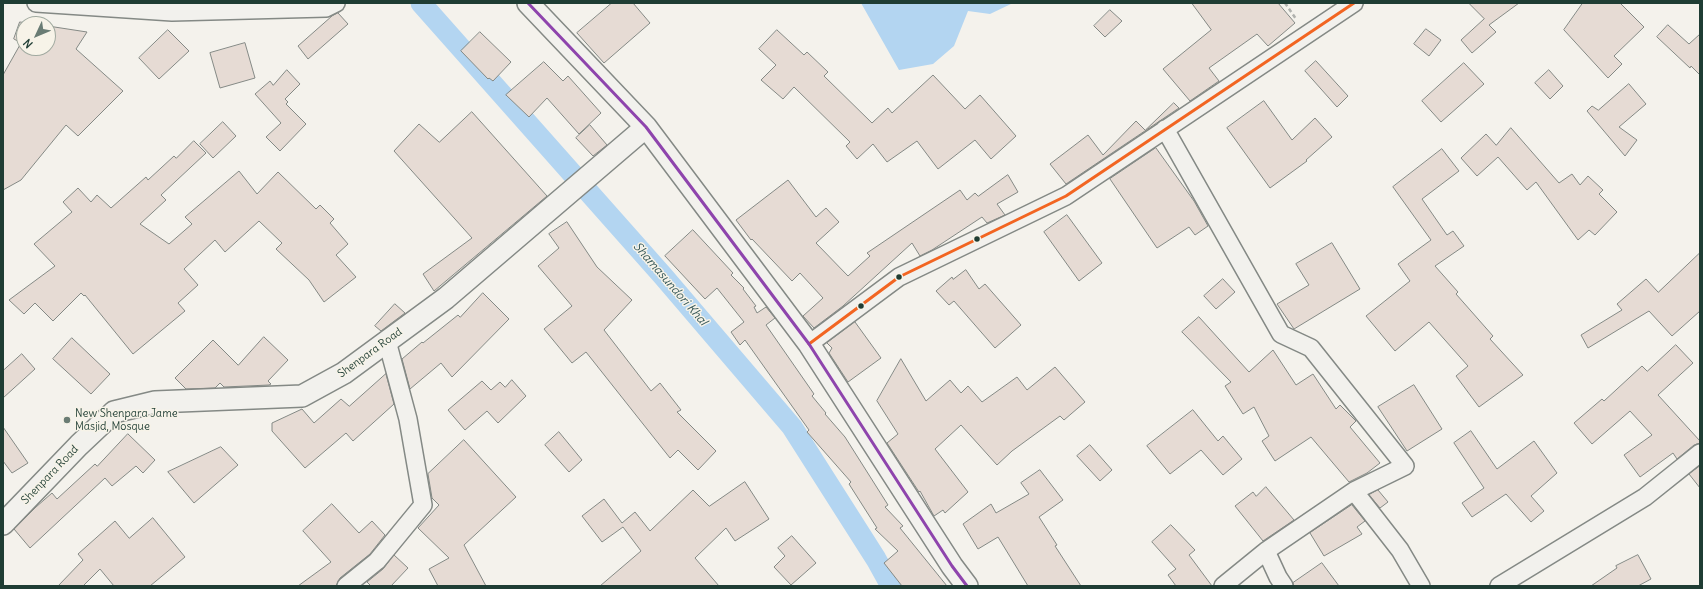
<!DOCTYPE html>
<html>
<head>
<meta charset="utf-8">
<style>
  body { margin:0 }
  #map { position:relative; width:1703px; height:589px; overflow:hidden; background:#f4f2ec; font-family:Delius,sans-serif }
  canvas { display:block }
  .frame { position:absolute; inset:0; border:4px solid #1f3d34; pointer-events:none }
  .north { position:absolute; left:16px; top:16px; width:40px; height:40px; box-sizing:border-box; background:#f7f3e8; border:1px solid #a1aaa0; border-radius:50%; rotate:226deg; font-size:11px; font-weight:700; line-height:16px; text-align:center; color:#1f3d34 }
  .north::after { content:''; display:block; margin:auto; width:14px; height:18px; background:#6a7c74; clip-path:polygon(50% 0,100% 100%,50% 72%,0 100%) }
</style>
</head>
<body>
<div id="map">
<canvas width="1703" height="589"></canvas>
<div class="frame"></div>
<div class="north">N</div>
</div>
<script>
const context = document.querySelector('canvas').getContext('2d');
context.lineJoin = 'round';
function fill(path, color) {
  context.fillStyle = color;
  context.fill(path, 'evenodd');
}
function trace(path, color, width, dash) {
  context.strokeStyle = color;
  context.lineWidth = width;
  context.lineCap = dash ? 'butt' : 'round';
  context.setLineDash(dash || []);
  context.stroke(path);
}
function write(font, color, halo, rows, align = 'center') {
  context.font = font + ' Delius,sans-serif';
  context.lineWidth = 3;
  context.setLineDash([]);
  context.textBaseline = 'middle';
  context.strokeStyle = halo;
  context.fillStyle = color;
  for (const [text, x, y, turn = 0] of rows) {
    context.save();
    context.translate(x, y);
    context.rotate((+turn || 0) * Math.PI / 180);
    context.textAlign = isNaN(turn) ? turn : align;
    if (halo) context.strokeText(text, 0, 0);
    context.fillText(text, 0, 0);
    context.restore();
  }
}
const water = new Path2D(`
  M861 3H1013L990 14 968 11 954 46 933 64 899 70Z`);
const canal = new Path2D(`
  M421 3 663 276 792 427 876 559 891 586`);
const building = new Path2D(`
  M612 3H633L650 23 604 63 577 33Z
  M1192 3H1278L1295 23 1268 46 1257 34 1209 68 1219 81 1190 101 1163 69 1211 30Z
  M1469 3H1519L1489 25 1496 32 1472 53 1461 40 1484 19Z
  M1583 3H1620L1644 27 1614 56 1622 64 1608 78 1564 30Z
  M1110 10 1122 21 1105 37 1094 26Z
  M338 13 348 24 308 59 298 46 332 16Z
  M20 22 33 24H24V48H48V26L87 32 76 49 123 91 78 136 66 125 21 180 3 190V75L21 43 14 39Z
  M1668 25 1689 44 1700 34V75L1691 66 1690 68 1657 37Z
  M1426 29 1441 40 1429 56 1414 44Z
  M168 30 189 51 159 79 139 58Z
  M777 30 804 55 807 52 828 72 824 76 872 123 888 108 892 113 933 75 965 109 980 95 1016 136 991 159 975 140 938 169 917 141 887 162 873 144 857 159 846 146 850 142 794 87 783 99 761 80 776 65 759 49Z
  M480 32 511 62 493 81 489 78 488 79 461 51Z
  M245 43 255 78 220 88 210 53Z
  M1316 61 1348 96 1337 107 1305 71Z
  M544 62 563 81 568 76 601 113 579 134 547 98 529 117 506 95Z
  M1464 63 1484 84 1441 122 1422 101Z
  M287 70 300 84 285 99 288 102 286 104 306 124 280 151 266 137 281 123 255 94 270 81 273 85Z
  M1549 70 1563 86 1550 99 1535 83Z
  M1629 84 1646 104 1619 127 1637 140 1625 156 1587 111 1592 106 1598 110Z
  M1264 101 1292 140 1315 118 1332 137 1306 160 1307 161 1270 188 1227 128Z
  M1174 103 1179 108 1066 184 1050 164 1088 135 1103 155 1136 121 1145 130Z
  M472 112 547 196 434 291 423 274 472 238 394 151 419 124 439 142Z
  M223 122 236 136 213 158 200 144Z
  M590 125 607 145 593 156 576 138Z
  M1511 128 1559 183 1572 174 1580 185 1588 176 1603 190 1599 194 1617 212 1595 235 1589 230 1578 240 1536 182 1527 190 1498 157 1477 176 1461 158 1486 134 1496 145Z
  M194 141 206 153 161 195 166 200 140 224 169 244 192 224 185 217 239 171 257 194 278 172 316 209 320 205 334 219 330 223 348 244 336 255 356 277 324 302 309 280 276 249 282 243 259 221 225 252 215 240 184 269 198 285 178 303 185 311 133 354 85 295 84 296 81 293 53 321 35 303 24 314 9 300 55 266 34 244 72 212 63 202 78 188 91 202 97 195 111 208 146 177 148 180 174 156 176 158Z
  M1156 148 1194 201 1208 226 1195 235 1189 227 1157 248 1110 179Z
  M1442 149 1459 171 1422 199 1447 235 1453 231 1464 246 1435 266 1458 292 1456 294 1493 336 1490 339 1523 375 1479 407 1456 376 1468 366 1429 322 1395 351 1366 316 1410 281 1398 264 1431 240 1393 187Z
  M1008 175 1018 192 997 204 1005 215 987 223 982 217 932 250 920 256 912 243 843 306 814 328 803 316 823 298 800 273 792 281 752 239 751 240 736 220 788 180 816 217 826 208 839 222 816 243 848 276 870 256 867 253 960 190 967 200 975 193 978 196Z
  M1067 215 1102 263 1079 281 1044 232Z
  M567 222 597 267 632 300 604 330 651 391 660 383 681 410 677 412 716 451 698 470 678 450 670 458 586 352 572 363 544 329 572 306 538 266 559 248 549 234Z
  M693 230 733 273 731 275 744 288 743 289 756 306 754 307 757 313 766 307 775 318 766 325 814 394 812 396 826 413 825 414 845 437 888 505 885 507 903 526 900 528 947 586H902L884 563 898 551 875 529 877 528 849 484 851 482 807 432 809 430 745 340 740 345 731 332 744 322 717 288 705 299 665 256Z
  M1332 243 1360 289 1294 329 1277 304 1309 285 1296 264Z
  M1700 253V311L1672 336 1649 311 1588 348 1581 335 1622 310 1617 304 1646 279 1658 292Z
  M966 270 979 289 985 284 1021 325 995 348 954 301 949 305 936 291 952 277 953 279Z
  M1223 279 1235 292 1216 309 1204 296Z
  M483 293 509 319 452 377 441 363 410 389 402 359 422 342 423 343 458 315 460 317Z
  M395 304 405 313 381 331 375 326Z
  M1199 317 1249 372 1273 350 1296 385 1313 374 1336 409 1340 405 1356 421 1350 427 1380 463 1367 473 1349 482 1311 437 1275 461 1262 441 1269 436 1254 407 1243 414 1225 386 1231 382 1182 332Z
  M855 322 881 358 848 382 829 353 832 348 827 343Z
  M264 337 288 360 268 381 271 384 269 385 224 387 220 383 215 388 186 389 175 378 213 340 238 365Z
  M72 338 110 374 91 394 53 359Z
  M1676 345 1693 363 1658 395 1700 441V443L1694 445 1677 459 1673 453 1640 477 1624 455 1652 435 1630 411 1592 444 1574 423 1602 399 1604 401 1642 366 1647 371Z
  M22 354 35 369 3 398V371Z
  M901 359 926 401 950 380 961 393 968 386 982 402 1017 377 1027 390 1055 367 1085 402 1064 420 1060 416 1012 451 997 465 961 425 935 449 968 492 945 513 943 510 934 516 920 491 919 492 887 443 898 434 877 401Z
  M386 374 394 404 353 441 346 433 305 468 272 431V423L302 409 314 423 341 399 349 406Z
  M512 380 526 396 498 423 487 411 465 430 448 410 482 381 491 390 500 382 505 387Z
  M1414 385 1442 429 1407 451 1378 407Z
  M1193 410 1218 441 1223 436 1242 459 1223 475 1201 450 1170 474 1147 446Z
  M3 427 28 463 12 473 3 461Z
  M1471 431 1497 469 1534 441 1557 473 1531 496 1544 511 1531 522 1506 494 1472 517 1462 503 1484 488 1454 443Z
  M559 432 582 460 569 472 545 445Z
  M128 434 155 460 143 473 136 466 112 486 105 478 30 548 14 529 36 507 52 493 57 499 95 464 97 466Z
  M464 440 516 497 464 545 486 586H438L429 569 449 558 418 528 439 505 432 498 428 474Z
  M1090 445 1112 470 1100 481 1077 456Z
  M221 447 238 465 194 503 168 472Z
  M1700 466V488L1689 474Z
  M1040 470 1063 500 1039 517 1057 545 1055 546 1081 586H1028L998 537 978 549 963 524 991 504 996 513 1029 494 1021 483Z
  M745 482 769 519 735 541 726 528 695 558 719 586H600L641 551 623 527 602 542 582 516 604 499 622 523 635 512 650 531 693 490 709 506Z
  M1266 487 1294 520 1263 541 1235 506 1253 492 1256 496Z
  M1378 490 1388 502 1380 508 1369 495Z
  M332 504 359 533 372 521 385 535 370 554 340 578 336 586H298L331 562 303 531Z
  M1352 505 1365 521 1357 527 1362 534 1324 556 1310 533Z
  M153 518 185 557 150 586H114L100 569 83 586H58L83 560 78 554 115 521 129 538Z
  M1171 525 1195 550 1189 555 1212 586H1176L1168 575 1176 569 1152 542Z
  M792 536 816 563 791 585 774 567 785 556 778 548Z
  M394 555 408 568 391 586H371L367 582 383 569Z
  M1638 555 1651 579 1638 586H1591L1617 568 1616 566Z
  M1322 563 1339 586H1294L1293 583Z`);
const path = new Path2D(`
  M1285 3 1296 19`);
const minor = new Path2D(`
  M36 3 172 12 326 8 336 3
  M1165 129 1281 334 1311 348 1405 466 1354 491 1400 550 1421 586
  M809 344 899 277 1066 196 1354 3
  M1266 551 1278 577 1284 586
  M346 586 377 561 423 505 408 419 387 341
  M1223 586 1266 551 1354 491
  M1499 586 1645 497 1700 453`);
const tertiary = new Path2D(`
  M528 3 646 127 809 344 952 566 967 586
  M3 524 79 445 114 412 155 402 302 396 344 373 446 298 646 127`);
const bus1 = new Path2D(`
  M809 344 899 277 1066 196 1354 3`);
const bus2 = new Path2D(`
  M528 3 646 127 809 344 952 566 967 586`);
const markers = [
  [977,239,3.5,"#1f3d34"],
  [899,277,3.5,"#1f3d34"],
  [861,306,3.5,"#1f3d34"],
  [67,420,4,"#6a7c74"]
];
const streetNames = [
  ["Shenpara Road",370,353,-36],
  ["Shenpara Road",50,475,-46]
];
const poiNames = [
  ["New Shenpara Jame",75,414],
  ["Masjid, Mosque",75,427]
];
const waterNames = [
  ["Shamasundori Khal",670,284,49]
];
fill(water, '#b3d5f1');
trace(canal, '#b3d5f1', 21);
fill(building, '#e6dbd4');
trace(building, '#848985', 1);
trace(minor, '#848985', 20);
trace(tertiary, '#848985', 24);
trace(path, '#b0b2ae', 2.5, [4, 3]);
trace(minor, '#f2f1ed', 17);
trace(tertiary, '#f2f1ed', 21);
trace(bus1, '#f26522', 3);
trace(bus2, '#8e44ad', 3);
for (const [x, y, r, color] of markers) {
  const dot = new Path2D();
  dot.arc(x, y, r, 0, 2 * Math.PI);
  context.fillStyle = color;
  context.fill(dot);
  trace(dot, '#f7f3e8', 1.5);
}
write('11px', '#1f3d34', '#f7f3e8', streetNames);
write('11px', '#1f3d34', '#f7f3e8', poiNames, 'left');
write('italic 12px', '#37595a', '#f7f3e8', waterNames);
</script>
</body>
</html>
